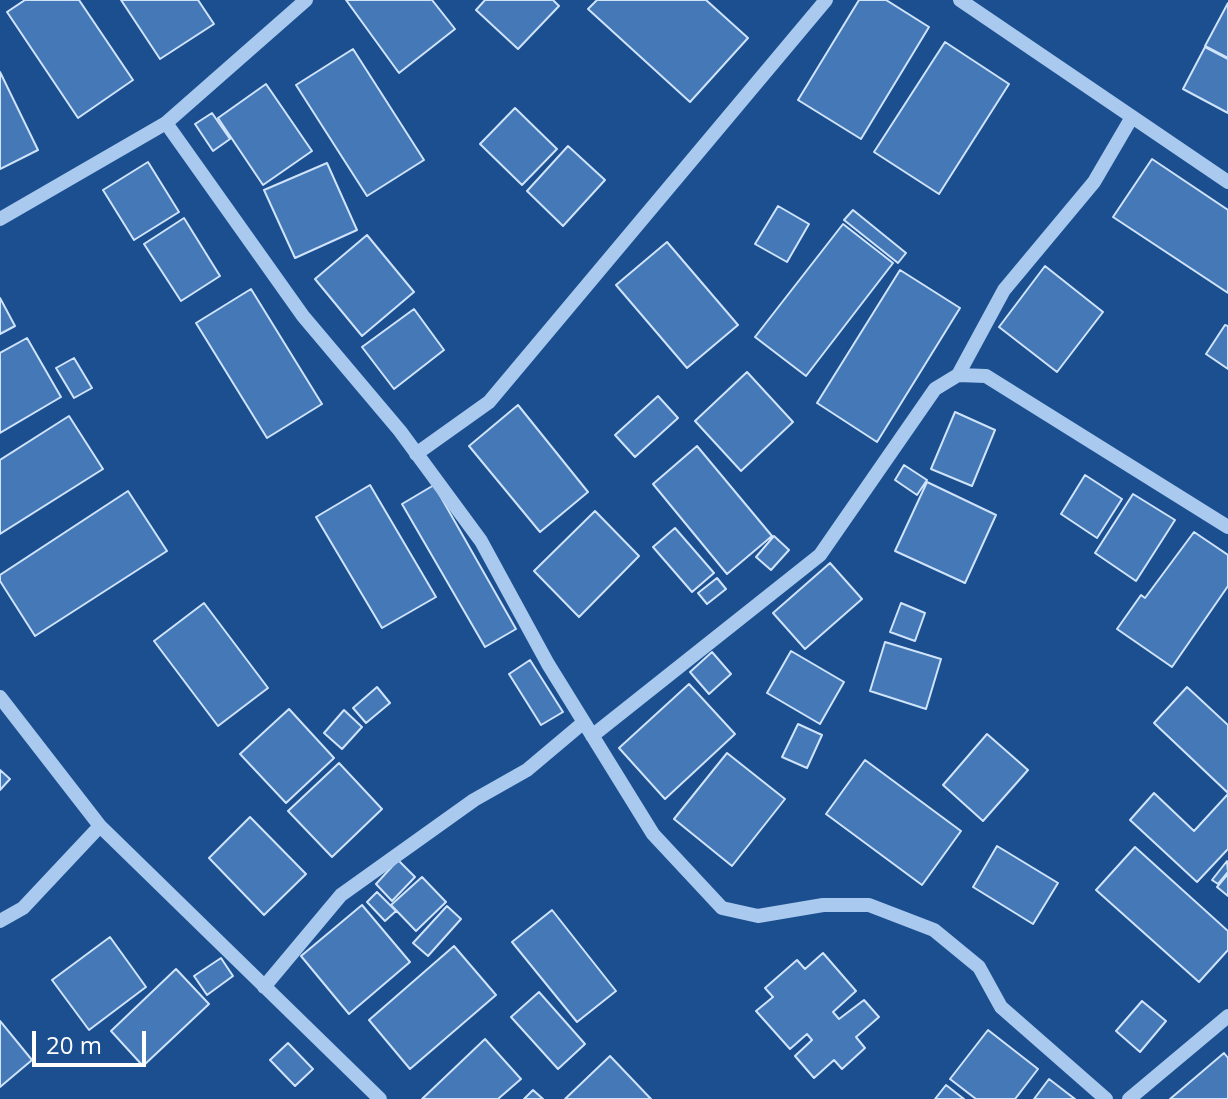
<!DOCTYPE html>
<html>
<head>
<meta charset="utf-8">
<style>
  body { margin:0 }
  #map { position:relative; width:1228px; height:1099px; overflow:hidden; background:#1b4f8f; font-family:"Open Sans",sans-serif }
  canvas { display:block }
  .scale { position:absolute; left:32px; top:1031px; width:114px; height:36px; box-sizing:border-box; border:4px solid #fff; border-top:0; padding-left:10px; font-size:24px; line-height:28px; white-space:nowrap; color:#fff; -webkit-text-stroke:6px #1b4f8f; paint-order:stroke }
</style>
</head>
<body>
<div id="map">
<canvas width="1228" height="1099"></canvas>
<div class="scale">20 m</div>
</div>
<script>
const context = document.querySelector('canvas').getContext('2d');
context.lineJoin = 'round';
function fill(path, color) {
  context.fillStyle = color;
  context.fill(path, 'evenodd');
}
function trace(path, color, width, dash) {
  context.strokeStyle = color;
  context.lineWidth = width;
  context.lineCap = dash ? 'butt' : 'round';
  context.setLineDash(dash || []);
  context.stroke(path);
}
const building = new Path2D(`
  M25 0H79L133 80 78 118 7 12Z
  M121 0H198L214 24 160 59Z
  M346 0H432L455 29 399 73Z
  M485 0H553L559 6 518 49 476 10Z
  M597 0H706L748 38 690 102 588 9Z
  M859 0H886L929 27 861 139 798 100Z
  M1228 3V58L1205 46Z
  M945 42 1009 84 939 194 874 152Z
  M1205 47 1228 59V113L1183 89Z
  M353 49 424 160 367 196 296 85Z
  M0 72 38 150 0 169Z
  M266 84 312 151 263 185 218 118Z
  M515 108 557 149 522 185 480 144Z
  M212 113 230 139 213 151 195 124Z
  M568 146 605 180 563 226 527 191Z
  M1152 159 1228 210V293L1113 217Z
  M148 162 179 212 134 240 103 190Z
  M327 163 357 230 295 258 264 190Z
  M778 206 809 224 787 262 755 244Z
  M853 210 906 253 898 263 844 220Z
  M184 218 220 276 181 301 144 244Z
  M843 224 893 263 806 376 755 337Z
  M367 235 414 292 362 336 315 279Z
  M667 242 738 325 687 368 616 285Z
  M1045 266 1103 312 1057 372 999 327Z
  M900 270 960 308 877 442 817 403Z
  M251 289 322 404 267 438 196 323Z
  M0 298 15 326 0 334Z
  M414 309 444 350 394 389 362 347Z
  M1225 325 1228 326V369L1206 354Z
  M27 338 61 397 0 433V353Z
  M74 358 92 388 74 398 56 368Z
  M747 372 793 422 741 471 695 421Z
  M658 396 678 418 635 457 615 435Z
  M518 405 588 492 540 532 469 446Z
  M955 412 995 430 972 486 931 469Z
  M69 416 103 469 0 534V460Z
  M697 446 772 536 727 574 653 484Z
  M904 465 927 480 917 495 895 480Z
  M1085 475 1122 499 1097 538 1061 514Z
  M927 482 996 515 965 583 895 551Z
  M370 485 436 597 382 628 316 517Z
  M434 485 516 629 485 647 402 504Z
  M128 491 167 551 35 636 0 581V575Z
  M1133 494 1175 520 1136 581 1095 553Z
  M595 511 639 556 579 617 534 571Z
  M675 528 714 573 692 592 653 547Z
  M1194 532 1228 555V586L1172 667 1117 629 1141 595 1145 598Z
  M774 536 789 550 771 570 756 557Z
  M830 563 862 599 805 649 773 613Z
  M717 578 726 589 707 604 698 593Z
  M204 603 268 688 218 726 154 641Z
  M901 603 925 613 915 641 890 632Z
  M885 642 941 659 926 709 870 691Z
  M791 651 844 682 820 724 767 693Z
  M712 652 731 674 709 694 690 672Z
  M530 660 563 712 541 725 509 674Z
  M689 684 735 734 665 799 619 748Z
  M377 687 390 703 366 723 353 708Z
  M1187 687 1228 725V793L1154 723Z
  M289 709 334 758 286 803 240 754Z
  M344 710 362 727 342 749 324 733Z
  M798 724 822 735 807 768 782 757Z
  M987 734 1028 770 983 821 943 785Z
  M727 753 785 799 732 866 674 819Z
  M865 760 961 831 922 885 826 814Z
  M339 763 382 809 332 857 288 811Z
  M0 770 10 779 0 790Z
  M1154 793 1194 831 1228 794V849L1197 882 1130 820Z
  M250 817 306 874 264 915 209 858Z
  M997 846 1058 883 1033 924 973 887Z
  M1135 847 1228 931V950L1199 982 1096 890Z
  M398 860 415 877 392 901 376 884Z
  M1227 861 1228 872 1218 884 1212 880Z
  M1228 874V896L1217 887Z
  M422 877 446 902 416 931 391 905Z
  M377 892 396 911 385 921 367 902Z
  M362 905 410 962 349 1014 301 956Z
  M447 906 461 919 428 956 413 943Z
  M552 910 616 991 577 1022 512 942Z
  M110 937 146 987 89 1030 52 980Z
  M454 946 496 995 410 1069 369 1020Z
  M823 953 856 991 833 1012 839 1019 864 1000 879 1017 856 1037 865 1048 842 1069 834 1060 814 1078 795 1056 812 1040 807 1034 790 1049 756 1011 773 997 765 988 797 960 805 969Z
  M221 958 233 976 207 995 194 976Z
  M176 969 209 1004 143 1066 111 1031Z
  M539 992 585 1044 558 1069 511 1017Z
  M1142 1001 1166 1021 1140 1052 1116 1031Z
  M0 1021 32 1060 0 1087Z
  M988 1030 1038 1069 1015 1099H976L950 1079Z
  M485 1039 521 1079 498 1099H422Z
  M288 1043 313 1069 295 1086 270 1060Z
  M1224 1053 1228 1058V1099H1170Z
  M610 1056 651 1099H565Z
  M1049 1079 1075 1099H1034Z
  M946 1085 964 1099H935Z
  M533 1090 543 1099H524Z`);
const minor = new Path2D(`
  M960 0 1228 182
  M166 123 303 316 400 431 481 541 548 664 653 834 722 908 758 916 823 905H869L934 930 979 967 1001 1007 1106 1099
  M0 219 166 123 306 0
  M958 375 986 376 1228 527
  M416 454 489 402 826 0
  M0 697 100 826 380 1099
  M592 736 820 555 935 389 958 375 1004 290 1094 182 1132 117
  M0 921 23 908 100 826
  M264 987 341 895 474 800 527 770 584 722
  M1129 1099 1228 1016`);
fill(building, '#4478b7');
trace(building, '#cfe3fa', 2);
trace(minor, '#a9c9ee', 14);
</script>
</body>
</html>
